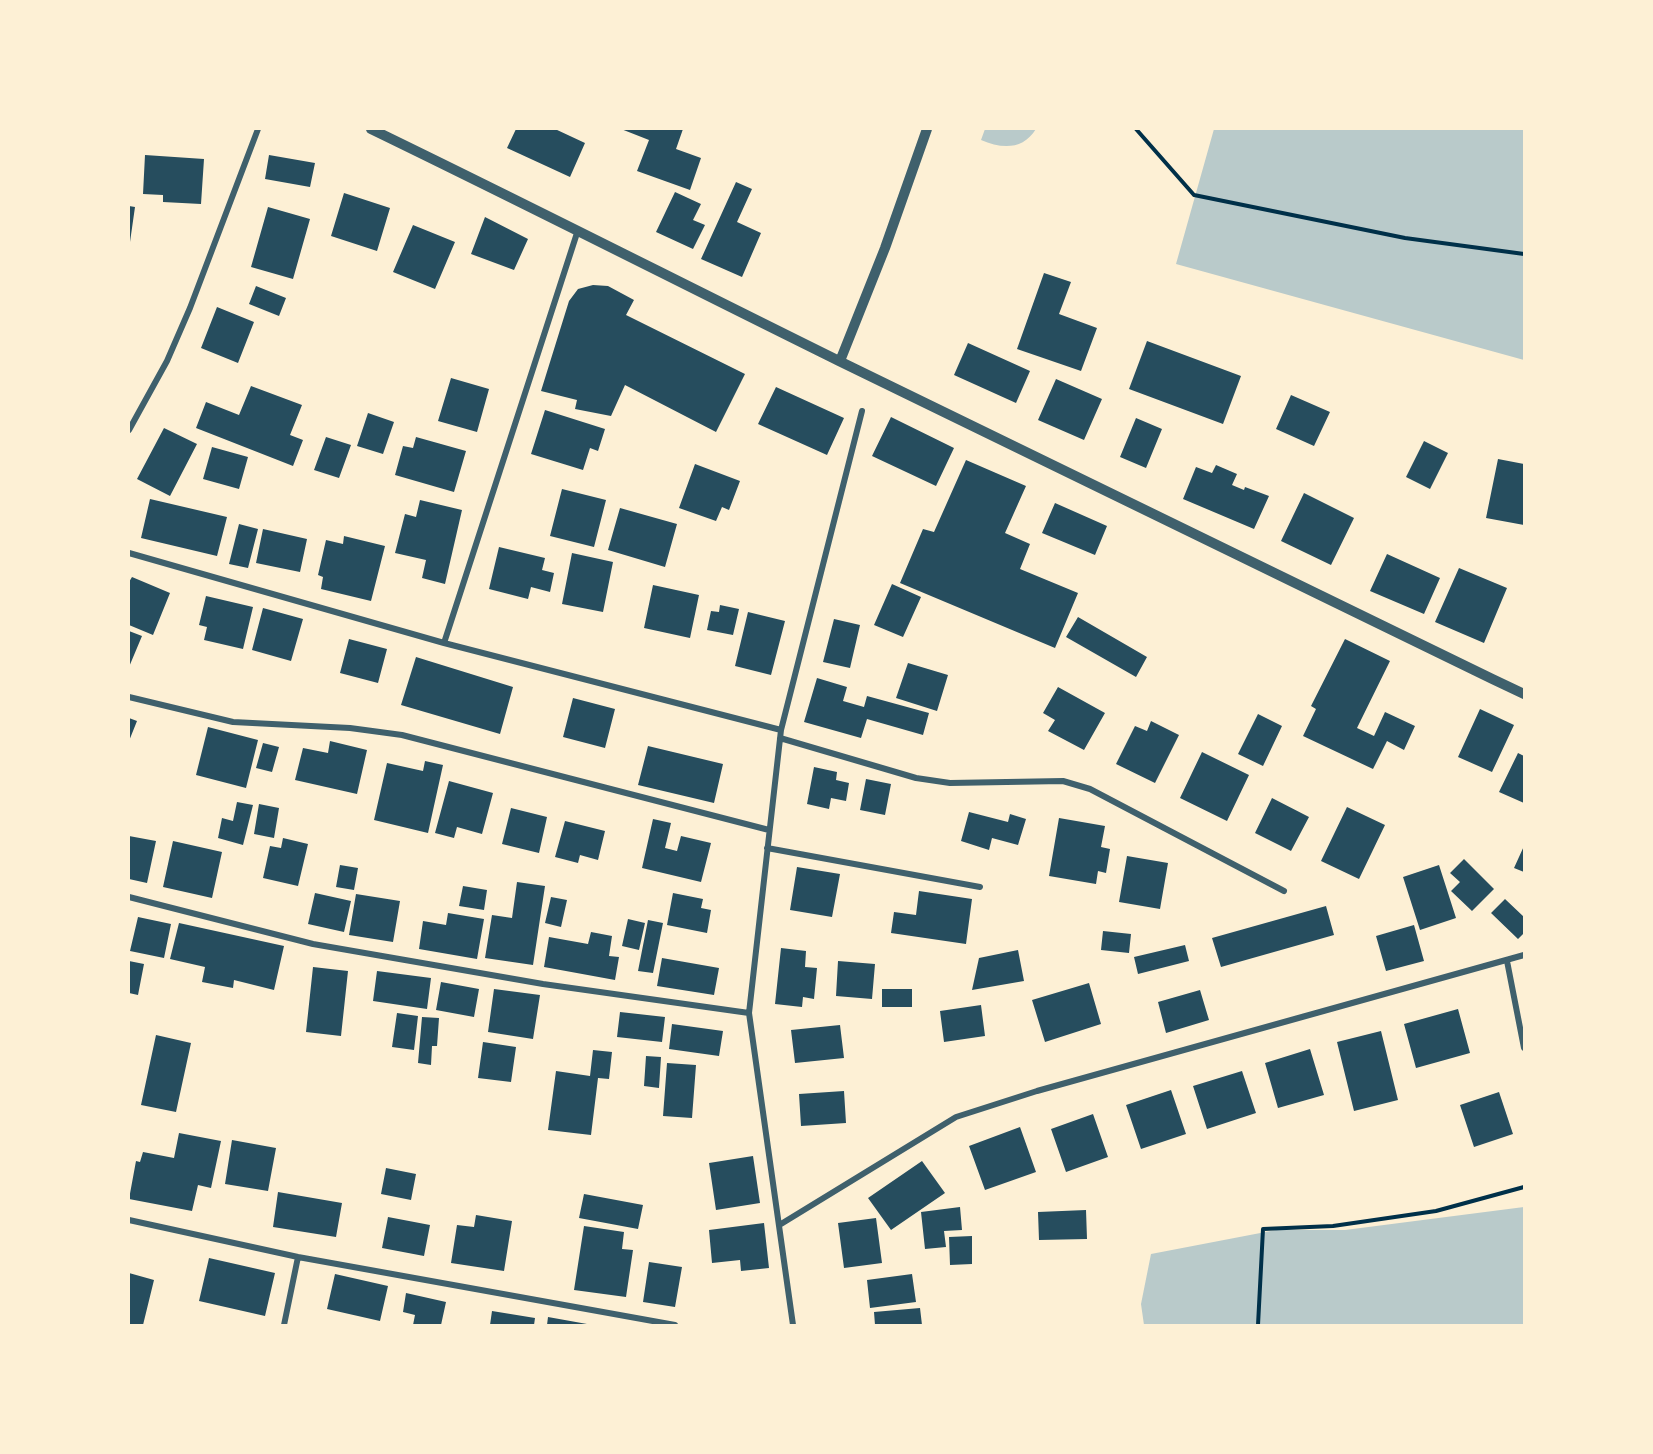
<!DOCTYPE html>
<html>
<head>
<meta charset="utf-8">
<style>
  body { margin:0 }
  #map { position:relative; width:1653px; height:1454px; overflow:hidden; background:#fdf0d5; font-family:Mulish,sans-serif }
  canvas { display:block }
  .frame { position:absolute; inset:0; border:130px solid #fdf0d5; pointer-events:none }
</style>
</head>
<body>
<div id="map">
<canvas width="1653" height="1454"></canvas>
<div class="frame"></div>
</div>
<script>
const context = document.querySelector('canvas').getContext('2d');
context.lineJoin = 'round';
function fill(path, color) {
  context.fillStyle = color;
  context.fill(path, 'evenodd');
}
function trace(path, color, width, dash) {
  context.strokeStyle = color;
  context.lineWidth = width;
  context.lineCap = dash ? 'butt' : 'round';
  context.setLineDash(dash || []);
  context.stroke(path);
}
const green = new Path2D(`
  M985 129H1036C1023 150 1002 149 981 140Z
  M1214 129H1524V360L1176 264Z
  M1524 1207V1325H1144L1141 1304 1151 1254 1276 1230H1345Z`);
const building = new Path2D(`
  M516 129H555L585 143 570 177 507 148Z
  M621 129H683L676 149 701 158 690 190 637 171 649 140Z
  M145 155 204 159 201 204 163 202V195L143 194Z
  M269 155 315 163 310 187 265 179Z
  M736 182 752 189 737 222 761 233 742 277 701 259Z
  M675 192 701 204 693 220 705 225 693 249 656 232Z
  M344 193 390 208 377 251 331 236Z
  M129 206 135 207 130 242H129Z
  M268 207 310 219 293 279 251 267Z
  M485 217 528 239 514 270 471 254Z
  M413 225 455 242 435 289 393 272Z
  M1044 273 1071 282 1059 314 1097 328 1081 371 1017 349Z
  M593 285 608 286 634 300 626 315 745 374 716 432 625 385 611 416 575 409 577 400 541 391 569 301 578 289Z
  M256 286 286 298 279 316 249 304Z
  M217 307 254 322 238 363 201 348Z
  M1147 341 1241 376 1223 424 1129 389Z
  M968 343 1030 371 1016 403 954 375Z
  M451 378 489 389 477 432 438 421Z
  M1056 379 1102 399 1084 440 1038 420Z
  M251 386 302 405 290 435 303 440 293 466 196 428 206 402 239 415Z
  M776 387 844 418 827 455 758 424Z
  M1291 395 1330 412 1314 446 1276 429Z
  M545 410 605 429 598 451 590 448 583 470 531 454Z
  M368 413 394 422 383 454 357 446Z
  M891 417 954 448 936 486 872 456Z
  M1136 418 1162 429 1146 468 1120 457Z
  M164 428 197 444 170 496 137 479Z
  M326 437 351 445 339 478 314 470Z
  M416 437 466 451 454 492 395 475 403 446 413 448Z
  M1424 441 1448 453 1430 489 1406 477Z
  M212 447 248 457 239 489 203 479Z
  M1498 459 1524 464V525L1486 518Z
  M966 460 1026 486 1005 533 1030 544 1020 569 1078 593 1055 648 900 583 923 529 934 532Z
  M695 464 740 481 729 510 722 507 716 521 679 508Z
  M1216 465 1237 474 1232 485 1244 490 1245 487 1269 496 1254 529 1183 499 1196 467 1212 473Z
  M562 489 606 500 594 547 550 536Z
  M1304 493 1354 518 1331 565 1281 541Z
  M150 499 227 517 217 556 141 538Z
  M420 500 462 510 445 584 422 578 426 560 395 553 405 514 416 517Z
  M1055 503 1107 526 1095 555 1042 533Z
  M620 508 677 524 665 567 608 550Z
  M239 524 258 529 248 568 229 564Z
  M263 529 307 539 300 572 256 563Z
  M344 536 385 546 371 601 321 589 323 577 318 575 326 540 343 544Z
  M499 547 545 558 542 570 554 573 550 592 531 587 528 599 489 589Z
  M572 553 613 562 603 612 562 604Z
  M1387 554 1440 578 1424 614 1370 591Z
  M1459 568 1507 588 1484 643 1435 622Z
  M132 577 170 593 153 635 129 625V582Z
  M892 584 921 597 903 637 874 625Z
  M653 585 699 595 690 638 644 628Z
  M206 596 253 607 243 649 204 640 207 627 199 625Z
  M720 605 739 609 733 635 707 630 711 611 719 612Z
  M263 608 303 619 291 661 252 650Z
  M748 612 785 621 771 675 735 666Z
  M1078 617 1147 657 1136 677 1066 637Z
  M834 619 860 625 850 668 823 662Z
  M129 631 142 636 129 667Z
  M349 639 387 649 378 683 340 673Z
  M1345 639 1390 661 1357 728 1374 736 1385 712 1415 726 1404 750 1387 741 1373 769 1303 736 1316 709 1311 706Z
  M416 657 513 687 500 734 401 705Z
  M908 663 948 675 937 711 896 698Z
  M817 678 847 687 843 701 864 707 867 696 929 713 923 735 867 719 861 738 804 722Z
  M1058 687 1105 713 1084 750 1048 731 1055 720 1043 713Z
  M573 698 615 709 605 748 563 737Z
  M1480 709 1514 725 1492 772 1458 757Z
  M1258 714 1282 726 1263 766 1238 754Z
  M129 718 137 721 129 741Z
  M1151 721 1179 735 1155 783 1116 764 1135 726 1147 731Z
  M208 727 258 740 246 788 196 775Z
  M330 741 367 750 357 794 295 780 303 748 328 753Z
  M263 743 279 747 272 772 256 768Z
  M648 746 723 764 714 803 638 785Z
  M1202 752 1249 775 1227 821 1180 798Z
  M1518 753 1524 756V803L1499 792Z
  M425 761 443 765 428 833 374 820 387 763 423 771Z
  M814 767 837 772 836 780 849 783 846 801 831 798 829 809 807 804Z
  M866 779 891 784 885 815 860 810Z
  M449 781 493 793 482 834 457 827 454 838 435 833Z
  M1272 798 1309 817 1291 851 1255 833Z
  M237 802 253 805 243 845 218 838 222 818 233 821Z
  M259 804 279 808 274 838 254 834Z
  M1347 807 1385 825 1359 879 1321 861Z
  M511 808 547 817 539 853 502 844Z
  M969 812 1008 822 1010 814 1026 819 1018 845 992 838 989 850 961 841Z
  M1059 818 1105 826 1101 847 1110 849 1106 873 1098 871 1096 884 1049 876Z
  M653 819 671 823 665 848 677 851 681 836 711 843 701 882 642 868Z
  M565 821 605 831 598 860 580 855 578 863 555 857Z
  M129 836 156 841 147 883 129 879Z
  M283 838 308 844 298 886 263 878 270 846 281 848Z
  M173 841 222 852 212 898 163 887Z
  M1524 846V872L1514 868Z
  M1127 856 1168 863 1160 909 1119 902Z
  M1464 859 1494 889 1472 911 1451 891 1460 882 1450 873Z
  M340 865 358 868 354 890 336 887Z
  M1439 865 1456 918 1420 930 1403 877Z
  M797 867 840 874 832 917 790 910Z
  M517 882 545 886 533 965 485 958 492 915 512 918Z
  M463 886 487 890 484 910 459 906Z
  M919 891 972 899 966 944 891 933 894 912 916 915Z
  M315 893 351 901 344 932 308 924Z
  M673 893 703 899 701 908 711 910 707 933 667 925Z
  M356 894 400 901 393 942 349 935Z
  M551 897 567 900 561 927 545 923Z
  M1505 899 1524 917V933L1518 939 1491 913Z
  M1326 906 1334 935 1221 967 1212 938Z
  M448 913 484 919 477 959 419 949 423 921 446 925Z
  M138 917 171 924 164 958 130 951Z
  M628 919 645 923 639 950 622 946Z
  M648 920 663 923 653 973 638 971Z
  M179 923 284 946 274 990 234 980 233 988 202 982 205 967 170 959Z
  M1414 925 1424 961 1386 971 1376 936Z
  M1103 931 1131 934 1129 953 1101 950Z
  M591 932 612 936 609 956 619 957 615 980 544 967 549 937 588 944Z
  M1185 945 1189 961 1138 974 1134 957Z
  M781 948 806 951 805 967 817 968 814 999 803 997 802 1007 775 1004Z
  M1018 950 1024 981 972 990 979 958Z
  M662 958 719 968 714 995 657 986Z
  M129 961 144 964 138 995 129 993Z
  M838 961 875 964 872 999 836 996Z
  M313 967 348 971 341 1036 306 1032Z
  M377 971 431 978 427 1009 373 1001Z
  M441 982 479 989 474 1017 436 1010Z
  M1089 983 1101 1024 1045 1042 1032 1000Z
  M494 989 540 995 533 1039 488 1032Z
  M882 989H912V1007H882Z
  M1200 990 1209 1020 1166 1033 1158 1002Z
  M981 1005 985 1036 944 1042 940 1011Z
  M1458 1009 1470 1053 1416 1068 1404 1024Z
  M620 1012 665 1017 662 1042 617 1037Z
  M397 1013 418 1016 414 1050 392 1047Z
  M422 1017 439 1018 437 1046H432L431 1065 418 1063Z
  M672 1024 723 1031 719 1056 669 1049Z
  M840 1025 844 1058 795 1063 791 1030Z
  M1381 1031 1398 1100 1354 1111 1337 1042Z
  M156 1035 191 1043 176 1112 141 1105Z
  M483 1042 516 1047 511 1082 478 1078Z
  M1310 1049 1324 1095 1278 1108 1265 1063Z
  M593 1050 612 1052 609 1079 598 1078 591 1135 548 1130 556 1071 590 1076Z
  M646 1056 661 1057 659 1088 644 1086Z
  M667 1063 696 1065 692 1118 663 1116Z
  M1242 1071 1256 1113 1207 1129 1193 1086Z
  M1171 1090 1186 1134 1141 1149 1126 1105Z
  M844 1091 846 1123 801 1126 799 1094Z
  M1499 1092 1513 1134 1474 1147 1460 1105Z
  M1093 1114 1108 1157 1066 1172 1051 1129Z
  M1020 1127 1036 1172 985 1190 969 1146Z
  M179 1133 221 1141 211 1188 198 1185 192 1211 129 1199 136 1161 140 1162 143 1152 174 1158Z
  M232 1140 276 1148 268 1191 225 1184Z
  M753 1156 760 1203 716 1210 709 1163Z
  M922 1161 945 1193 891 1230 868 1198Z
  M386 1168 416 1174 411 1200 381 1194Z
  M278 1192 342 1203 336 1237 273 1227Z
  M584 1194 643 1205 638 1229 579 1218Z
  M960 1207 962 1230 944 1231 946 1247 925 1249 921 1212Z
  M1086 1210 1087 1239 1039 1240 1038 1212Z
  M476 1215 512 1221 504 1271 451 1263 457 1225 474 1227Z
  M388 1217 430 1225 424 1256 382 1248Z
  M876 1218 882 1263 844 1268 838 1223Z
  M764 1223 769 1268 741 1271 740 1260 712 1263 709 1230Z
  M584 1226 624 1232 622 1249 633 1250 626 1297 574 1290Z
  M972 1236V1264L950 1265 949 1237Z
  M209 1258 275 1273 265 1316 199 1301Z
  M649 1262 682 1267 675 1307 643 1302Z
  M129 1273 154 1280 143 1325H129Z
  M335 1274 388 1286 380 1321 327 1309Z
  M912 1274 916 1302 870 1308 867 1280Z
  M406 1293 446 1302 441 1325H413L415 1315 403 1312Z
  M920 1308 922 1325H875L874 1312Z
  M492 1311 535 1318 534 1325H490Z
  M548 1317 587 1324V1325H547Z`);
const path = new Path2D(`
  M1136 129 1194 195 1405 238 1524 254
  M1258 1325 1263 1229 1333 1226 1436 1211 1524 1187`);
const minor = new Path2D(`
  M129 430 167 361 190 308 258 129
  M129 553 444 643 781 730
  M444 643 578 230
  M129 697 233 722 350 728 402 735 769 830
  M780 738 916 778 950 783 1063 781 1090 789 1284 891
  M767 848 980 887
  M129 897 313 944 543 984 749 1013
  M1507 961 1524 1048
  M129 1220 298 1257 675 1325
  M781 1224 956 1117 1037 1091 1524 955
  M284 1325 298 1257
  M793 1325 749 1013 781 730 862 411`);
const tertiary = new Path2D(`
  M371 129C528 205 683 284 839 361 1067 474 1295 585 1524 694
  M840 361 885 248 927 129`);
fill(green, '#b9caca');
fill(building, '#264d5e');
trace(path, '#003049', 4);
trace(minor, '#3f606c', 6);
trace(tertiary, '#3f606c', 10);
</script>
</body>
</html>
